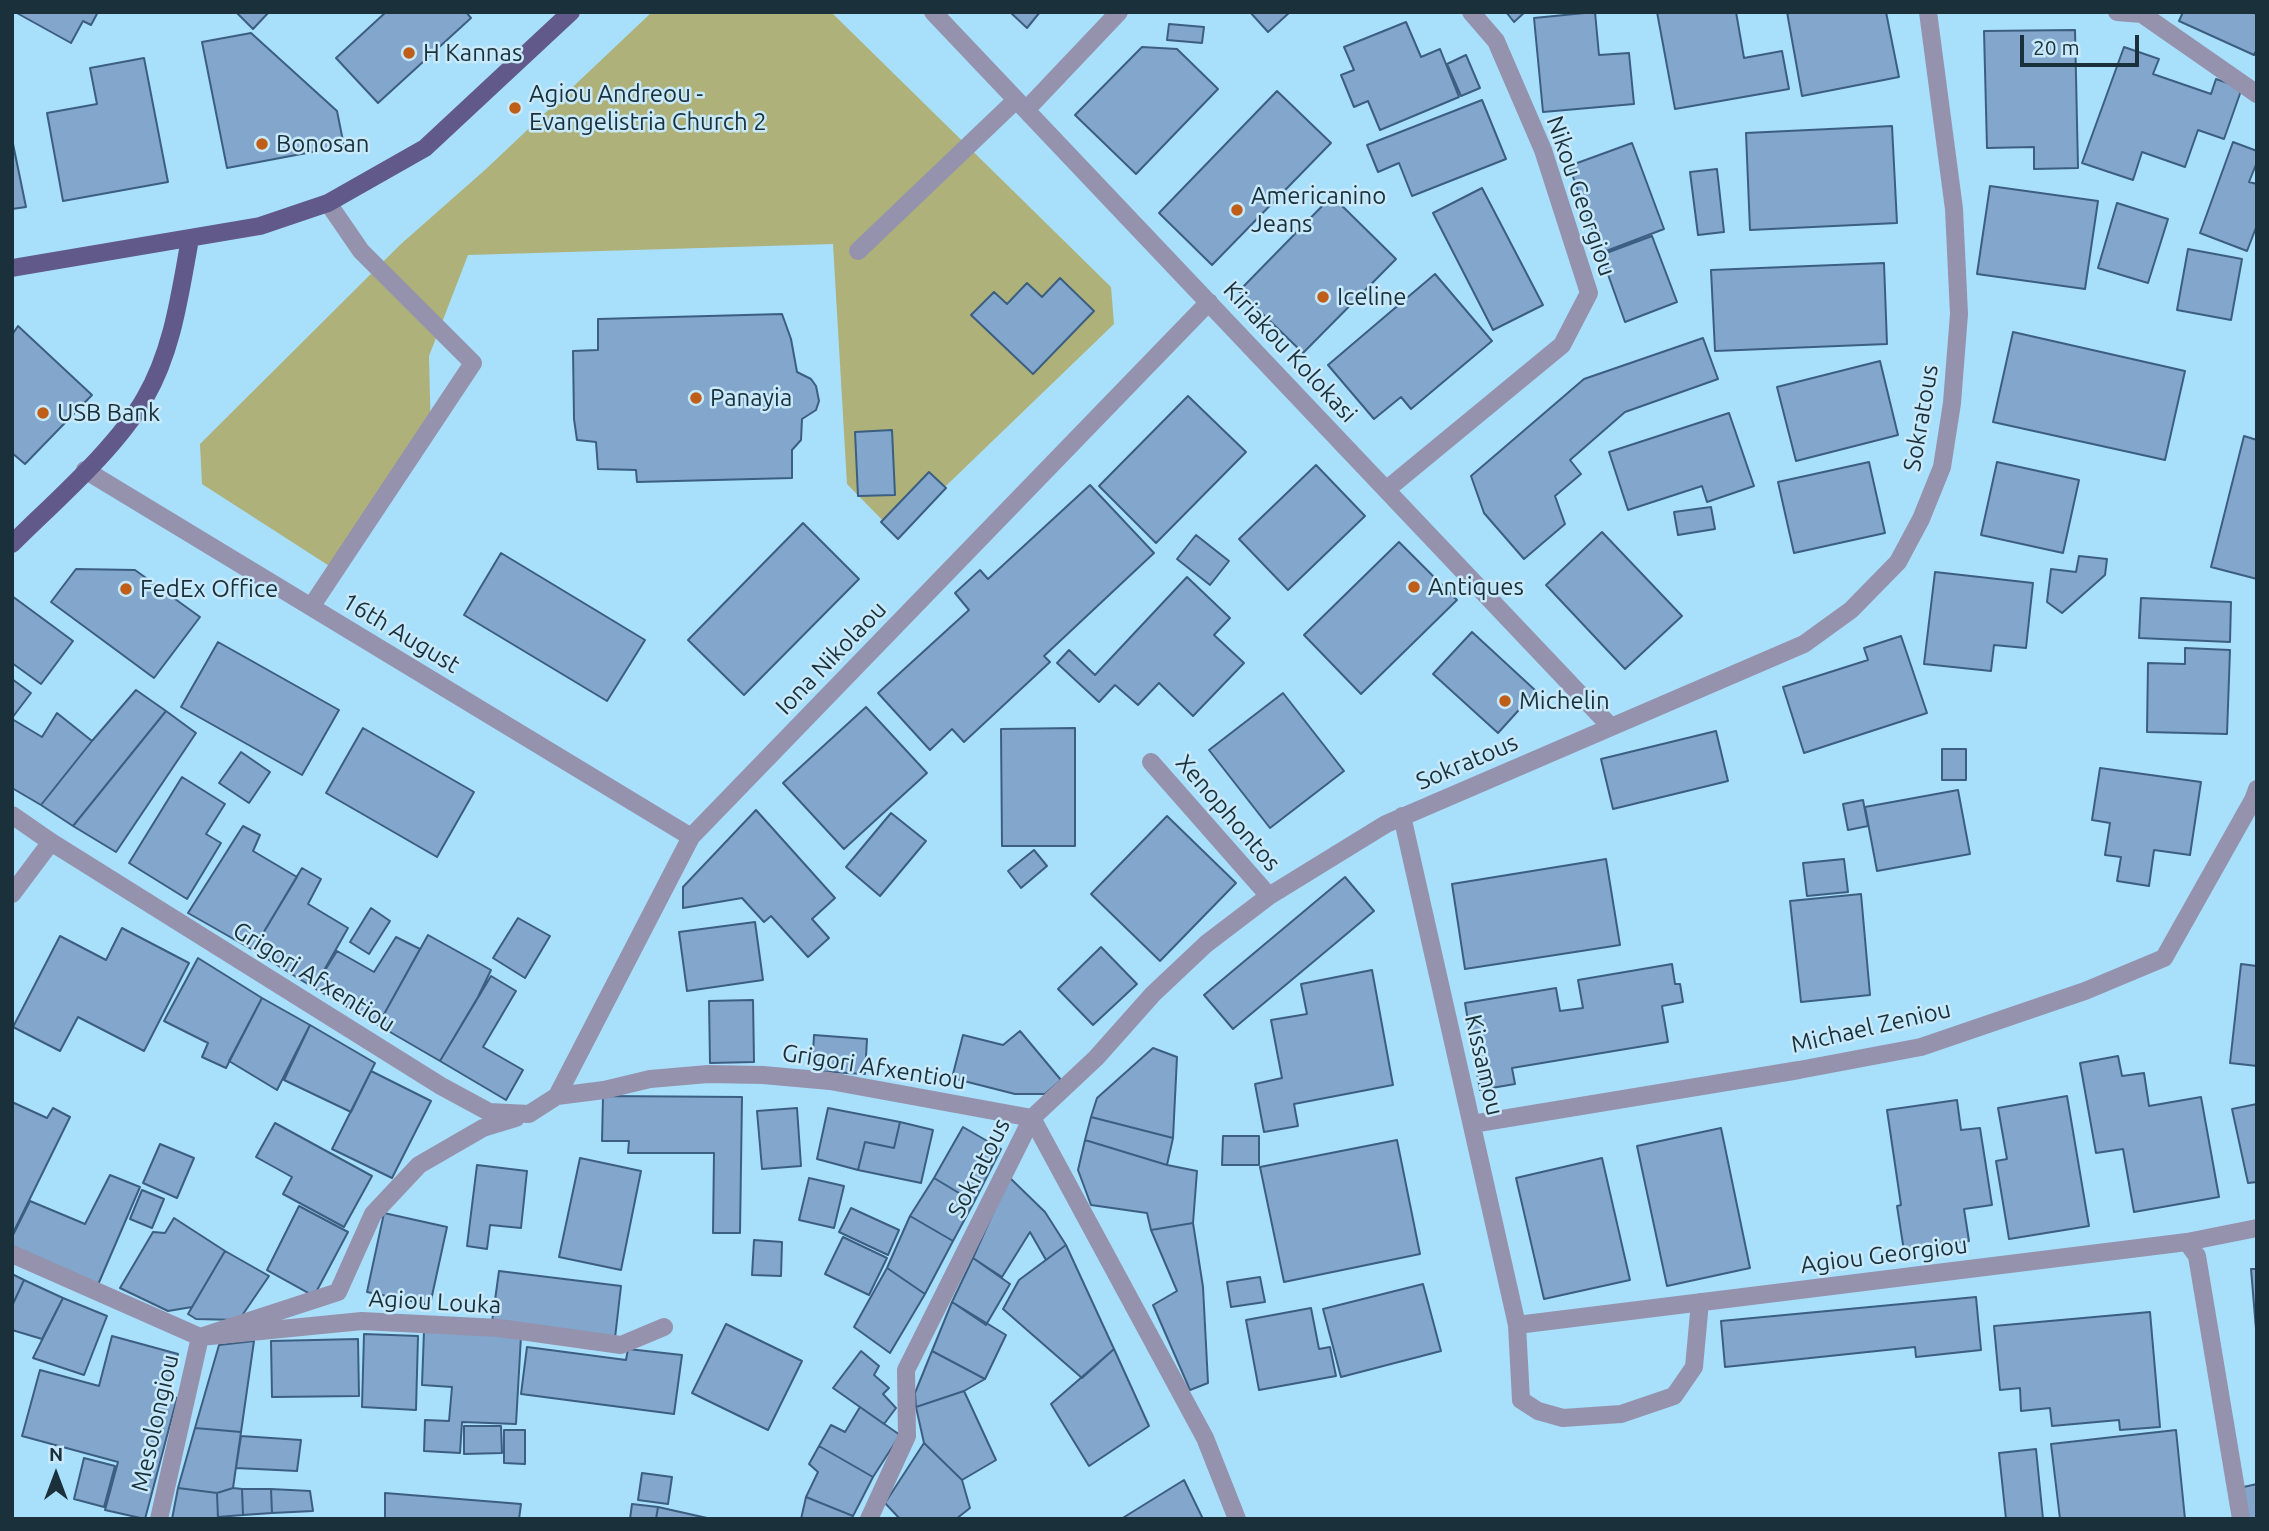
<!DOCTYPE html>
<html>
<head>
<meta charset="utf-8">
<style>
  body { margin:0 }
  #map { position:relative; width:2269px; height:1531px; overflow:hidden; background:#a8dffb; font-family:Ubuntu,sans-serif }
  canvas { display:block }
  .frame { position:absolute; inset:0; border:14px solid #1a303b; pointer-events:none }
  .north { position:absolute; left:21px; top:1440px; width:70px; height:70px; -webkit-text-stroke:5px #c8e9fa; paint-order:stroke; rotate:0deg; font-size:19px; font-weight:700; line-height:28px; text-align:center; color:#1a303b }
  .north::after { content:''; display:block; margin:auto; width:24px; height:32px; background:#1a303b; clip-path:polygon(50% 0,100% 100%,50% 72%,0 100%) }
  .scale { position:absolute; left:2020px; top:35px; width:119px; height:32px; box-sizing:border-box; border:4px solid #1a303b; border-top:0; padding-left:9px; font-size:21px; line-height:24px; white-space:nowrap; color:#1a303b; -webkit-text-stroke:5px #c8e9fa; paint-order:stroke }
</style>
</head>
<body>
<div id="map">
<canvas width="2269" height="1531"></canvas>
<div class="frame"></div>
<div class="north">N</div>
<div class="scale">20 m</div>
</div>
<script>
const context = document.querySelector('canvas').getContext('2d');
context.lineJoin = 'round';
function fill(path, color) {
  context.fillStyle = color;
  context.fill(path, 'evenodd');
}
function trace(path, color, width, dash) {
  context.strokeStyle = color;
  context.lineWidth = width;
  context.lineCap = dash ? 'butt' : 'round';
  context.setLineDash(dash || []);
  context.stroke(path);
}
function write(font, color, halo, rows, align = 'center') {
  context.font = font + ' Ubuntu,sans-serif';
  context.lineWidth = 5;
  context.setLineDash([]);
  context.textBaseline = 'middle';
  context.strokeStyle = halo;
  context.fillStyle = color;
  for (const [text, x, y, turn = 0] of rows) {
    context.save();
    context.translate(x, y);
    context.rotate((+turn || 0) * Math.PI / 180);
    context.textAlign = isNaN(turn) ? turn : align;
    if (halo) context.strokeText(text, 0, 0);
    context.fillText(text, 0, 0);
    context.restore();
  }
}
const green = new Path2D(`
  M652 12H831L1111 287 1114 324 896 534 847 484 833 244 468 255 429 356 431 441 334 569 202 484 200 444 401 244 486 169Z`);
const building = new Path2D(`
  M15 12H98L91 25 83 21 71 43Z
  M236 12H269L253 29Z
  M386 12H466L471 18 378 103 336 58Z
  M1010 12H1040L1027 28Z
  M1250 12H1290L1268 32Z
  M1506 12H1525L1514 22Z
  M1595 12 1599 55 1629 53 1634 104 1543 112 1534 18Z
  M1657 12H1736L1744 58 1782 51 1789 89 1675 109Z
  M1787 12H1886L1899 77 1802 96Z
  M2183 12H2253L2257 15V49L2254 55 2179 21Z
  M1406 22 1421 57 1440 49 1459 97 1380 130 1368 101 1354 107 1341 75 1354 70 1344 47Z
  M1169 24 1204 27 1202 43 1167 40Z
  M2075 30 2078 168 2034 169V147L1987 148 1984 31Z
  M251 33 337 111 344 146 227 168 202 42Z
  M1142 47 1177 49 1218 89 1136 174 1075 115Z
  M2124 47 2159 59 2153 74 2211 94 2216 79 2242 88 2224 139 2198 130 2185 167 2142 152 2133 180 2082 163Z
  M1466 55 1480 88 1461 96 1447 64Z
  M144 58 168 182 63 201 47 113 97 104 90 68Z
  M1277 91 1331 143 1212 265 1159 213Z
  M1482 100 1506 159 1412 196 1399 163 1378 172 1367 145Z
  M1892 126 1897 223 1750 230 1746 133Z
  M12 139 26 207 12 209Z
  M2233 142 2257 151V162L2249 182 2257 184V225L2247 251 2200 233Z
  M1632 143 1664 229 1601 253 1569 166Z
  M1717 169 1724 232 1698 235 1690 172Z
  M1990 186 2098 201 2085 289 1977 274Z
  M1482 188 1543 305 1493 330 1433 213Z
  M1332 196 1396 259 1303 353 1239 291Z
  M2117 203 2168 219 2148 283 2098 268Z
  M1652 236 1677 302 1625 322 1601 255Z
  M2188 249 2242 259 2231 320 2177 310Z
  M1884 263 1887 344 1715 351 1711 270Z
  M1435 274 1492 341 1411 409 1401 397 1374 419 1328 365Z
  M1060 278 1094 311 1033 374 971 315 994 292 1007 304 1027 283 1042 297Z
  M782 314 791 339 797 372 811 379 816 386 819 401 816 410 802 419 801 440 792 450V478L637 482 636 470 598 469 596 442 577 440 574 419 573 351 598 350V319Z
  M18 326 92 395 25 464 12 453V335Z
  M2013 332 2185 371 2165 460 1993 422Z
  M1703 338 1718 379 1625 412 1570 460 1581 474 1555 496 1565 524 1524 559 1484 513 1471 476 1584 379Z
  M1880 361 1898 435 1796 461 1777 387Z
  M1188 396 1246 452 1156 543 1099 486Z
  M1729 413 1754 486 1707 502 1702 486 1628 510 1609 452Z
  M892 430 895 495 858 496 855 432Z
  M2244 436 2257 440V579L2211 567Z
  M1869 462 1885 533 1794 553 1778 482Z
  M1997 462 2079 480 2063 553 1981 535Z
  M1316 465 1365 516 1288 590 1239 539Z
  M929 472 946 488 898 539 881 522Z
  M1090 485 1154 553 1044 656 1050 662 964 742 952 729 930 750 878 693 969 610 955 593 980 570 988 579Z
  M1711 507 1715 529 1678 535 1674 512Z
  M803 523 859 579 744 695 688 640Z
  M1602 532 1682 616 1625 669 1546 585Z
  M1196 535 1229 561 1210 585 1177 559Z
  M1399 542 1457 600 1361 694 1304 635Z
  M501 553 645 640 607 701 464 615Z
  M2079 556 2107 559 2105 575 2062 613 2047 602 2051 569 2076 572Z
  M76 569 135 570 200 617 154 678 51 602Z
  M1935 572 2033 583 2026 648 1994 645 1991 671 1924 664Z
  M1187 577 1230 618 1214 635 1244 663 1193 716 1159 683 1138 705 1115 685 1099 702 1057 663 1069 650 1095 675Z
  M12 596 73 641 41 684 12 663Z
  M2141 598 2231 602 2230 642 2139 638Z
  M1472 632 1536 691 1498 733 1433 674Z
  M1901 636 1927 713 1804 753 1783 687 1868 660 1864 648Z
  M218 642 339 710 302 775 181 707Z
  M2185 648 2230 650 2227 734 2147 732 2148 663 2185 664Z
  M12 679 31 693 12 718Z
  M136 690 166 711 73 826 41 805 92 741Z
  M1283 693 1344 771 1270 828 1209 750Z
  M866 707 927 773 844 849 783 783Z
  M166 711 196 733 116 852 73 826Z
  M57 713 92 741 41 805 12 788V719L42 737Z
  M363 728 474 792 437 857 326 793Z
  M1075 728V846H1002L1001 729Z
  M1716 731 1728 781 1613 809 1601 759Z
  M1942 749H1966V780H1942Z
  M241 752 270 772 249 803 219 783Z
  M2100 768 2201 782 2190 855 2154 850 2149 886 2117 881 2121 857 2105 855 2110 823 2092 820Z
  M182 777 225 804 206 834 221 843 187 899 129 863Z
  M1958 790 1970 854 1877 871 1865 807Z
  M1863 800 1868 826 1848 830 1843 804Z
  M756 810 835 898 812 919 829 938 808 957 771 916 764 922 742 898 683 908V887Z
  M891 813 926 841 880 896 846 867Z
  M1167 816 1236 883 1160 961 1091 894Z
  M243 826 260 835 253 851 297 877 253 950 188 913Z
  M1034 850 1047 866 1021 888 1008 871Z
  M1606 859 1620 945 1465 969 1452 884Z
  M1844 859 1848 892 1807 896 1803 863Z
  M302 868 321 879 308 904 348 928 314 988 253 950Z
  M1345 877 1374 911 1233 1029 1204 995Z
  M1861 894 1870 995 1801 1002 1790 901Z
  M371 908 390 921 369 954 350 942Z
  M518 918 550 936 525 978 493 958Z
  M755 922 763 980 687 991 679 932Z
  M122 928 189 963 144 1051 78 1017 60 1051 13 1027 60 936 106 960Z
  M428 935 491 970 478 997 440 1061 378 1025Z
  M396 937 420 949 378 1025 314 988 337 951 374 972Z
  M1101 947 1137 984 1093 1025 1058 989Z
  M198 958 262 998 226 1068 202 1057 208 1043 164 1021Z
  M1672 964 1675 984H1680L1683 1002 1662 1006 1668 1042 1512 1068 1515 1084 1480 1090 1465 1003 1556 988 1560 1011 1583 1008 1578 980Z
  M2241 964 2257 966V1066L2230 1063Z
  M1372 970 1393 1085 1294 1104 1298 1126 1264 1132 1255 1084 1282 1078 1271 1020 1307 1014 1301 984Z
  M491 976 516 991 483 1047 523 1070 506 1100 440 1061Z
  M262 998 310 1025 277 1090 229 1061Z
  M753 1000 754 1062 710 1063 709 1001Z
  M310 1025 375 1063 351 1112 284 1080Z
  M1020 1031 1061 1080 1045 1094H1015L952 1078 963 1035 1003 1045Z
  M814 1035 867 1039 865 1074 812 1071Z
  M1153 1048 1177 1057 1173 1138 1091 1117 1097 1098Z
  M2118 1056 2122 1076 2144 1073 2149 1106 2201 1097 2219 1197 2134 1212 2123 1149 2096 1153 2080 1063Z
  M371 1071 431 1101 392 1178 332 1149Z
  M603 1096 742 1097 740 1233H713L714 1153H628L629 1141H602Z
  M2067 1096 2089 1226 2009 1239 1996 1161 2007 1159 1998 1108Z
  M1957 1100 1961 1130 1980 1128 1992 1205 1964 1209 1969 1241 1904 1251 1897 1206 1901 1205 1887 1110Z
  M12 1102 47 1118 53 1108 70 1117 14 1231 12 1230Z
  M2257 1104V1182L2248 1183 2232 1109Z
  M797 1108 801 1166 762 1169 757 1111Z
  M828 1108 900 1122 894 1148 865 1142 858 1170 817 1159Z
  M1091 1117 1173 1138 1167 1165 1085 1140Z
  M900 1122 933 1130 921 1183 858 1170 865 1142 894 1148Z
  M275 1123 372 1176 344 1227 283 1194 292 1177 256 1157Z
  M963 1127 1001 1149 974 1202 934 1178Z
  M1721 1128 1750 1268 1667 1286 1637 1146Z
  M1223 1136H1259V1165H1222Z
  M1085 1140 1167 1165 1197 1171 1193 1223 1151 1230 1147 1213 1091 1205 1078 1170Z
  M1397 1140 1420 1254 1284 1282 1260 1167Z
  M160 1144 194 1158 177 1198 143 1183Z
  M580 1158 641 1171 621 1270 559 1257Z
  M1602 1158 1630 1280 1544 1299 1516 1178Z
  M477 1165 527 1171 521 1228 490 1225 487 1249 467 1246Z
  M110 1175 140 1187 97 1287 12 1249V1237L30 1201 85 1224Z
  M1009 1177 1045 1212 1066 1245 1046 1260 1030 1232 1002 1277 973 1258Z
  M809 1178 844 1186 834 1228 799 1220Z
  M934 1178 974 1202 953 1241 910 1216Z
  M142 1190 164 1199 152 1228 130 1219Z
  M299 1206 348 1232 314 1296 267 1270Z
  M851 1208 899 1230 888 1255 839 1232Z
  M384 1213 447 1227 430 1305 367 1292Z
  M910 1216 953 1241 925 1294 887 1268Z
  M174 1218 225 1251 192 1307 168 1311 120 1288 153 1232 165 1233Z
  M1193 1223 1203 1287 1208 1383 1190 1390 1153 1305 1177 1291 1151 1230Z
  M843 1237 887 1258 869 1295 825 1274Z
  M754 1240 782 1242 781 1276 752 1275Z
  M1066 1245 1114 1349 1082 1378 1003 1309 1019 1280Z
  M225 1251 269 1276 239 1320 196 1319 188 1314Z
  M973 1258 1010 1284 986 1325 952 1302Z
  M887 1268 925 1294 890 1353 854 1327Z
  M2251 1269H2257V1341Z
  M499 1271 621 1286 615 1338 492 1322Z
  M12 1274 24 1280 12 1306Z
  M1260 1277 1265 1302 1231 1307 1227 1282Z
  M24 1280 63 1298 42 1339 12 1330V1306Z
  M1423 1284 1441 1351 1341 1377 1323 1309Z
  M1976 1297 1981 1350 1916 1357 1915 1347 1725 1367 1721 1321Z
  M63 1298 107 1316 84 1375 33 1358Z
  M952 1302 1006 1335 985 1379 932 1351Z
  M1311 1308 1319 1349 1330 1347 1336 1376 1259 1390 1246 1320Z
  M2150 1312 2160 1427 2120 1430 2119 1420 2052 1426 2050 1408 2021 1411 2020 1388 2000 1390 1994 1326Z
  M726 1324 802 1361 768 1430 692 1393Z
  M424 1331 521 1336 516 1424 462 1422 460 1453 424 1451 425 1420 449 1421 452 1387 422 1385Z
  M364 1334 418 1336 416 1410 362 1407Z
  M112 1336 178 1354 166 1395 177 1398 145 1519 105 1510 118 1462 22 1436 40 1370 99 1386Z
  M358 1339 359 1396 272 1397 271 1341Z
  M254 1341 241 1432 195 1428 219 1345Z
  M527 1347 626 1360 628 1349 682 1355 674 1414 521 1394Z
  M1114 1349 1149 1426 1089 1466 1051 1404Z
  M861 1351 879 1366 874 1375 889 1388 883 1394 896 1408 884 1424 833 1388Z
  M932 1351 985 1379 964 1391 916 1407 915 1393Z
  M964 1391 996 1460 962 1480 924 1443 916 1407Z
  M860 1407 900 1435 873 1477 819 1446 831 1425 845 1432Z
  M464 1426H501L502 1453 464 1454Z
  M195 1428 241 1432 233 1488 217 1493 178 1488Z
  M504 1430H525V1464L504 1463Z
  M2176 1430 2185 1519H2060L2051 1444Z
  M241 1436 301 1440 297 1471 236 1468Z
  M924 1443 962 1480 970 1508 956 1519H900L885 1503Z
  M819 1446 873 1477 853 1516 806 1497 818 1472 809 1464Z
  M2036 1449 2043 1519H2006L1999 1453Z
  M84 1458 115 1466 104 1507 74 1499Z
  M642 1473 672 1477 668 1504 638 1500Z
  M1184 1480 1203 1519H1121Z
  M2257 1484V1519H2248L2239 1488Z
  M178 1488 217 1493 218 1519H172Z
  M233 1488 242 1489 243 1515 218 1517 217 1493Z
  M242 1489H271L272 1513 243 1515Z
  M271 1489 310 1491 313 1511 272 1513Z
  M385 1493 521 1504 519 1519H385Z
  M806 1497 853 1516 852 1519H801Z
  M632 1504 658 1507 656 1519H630Z
  M658 1507 707 1518 656 1519Z`);
const minor = new Path2D(`
  M933 12 1611 727
  M2117 12 2142 14 2257 94
  M1026 110 1119 12
  M858 251 1016 100
  M85 470 691 837
  M1386 490 1562 345 1589 293 1543 150 1496 41 1471 12
  M311 607 473 363 361 251 328 203
  M1151 762 1269 896
  M12 815 51 842 441 1086 489 1112 529 1114 557 1096 604 1090 650 1079 708 1074 763 1075 830 1081 1032 1118
  M1402 816 1517 1325 1521 1400 1538 1411 1563 1418 1621 1414 1674 1396 1694 1367 1700 1302
  M12 894 51 842
  M557 1096 691 837 1209 302
  M1032 1118 1205 1438 1237 1519
  M1472 1124 1799 1070 1921 1047 2085 991 2164 958 2253 800 2257 789
  M2187 1242 2197 1256 2241 1519
  M12 1254 200 1337 338 1292 373 1214 419 1165 483 1128 516 1118
  M1517 1325 2187 1242 2257 1228
  M159 1519 200 1337 362 1321 499 1328 621 1345 664 1327
  M869 1519 907 1436 906 1370 1032 1118 1096 1058 1153 994 1206 944 1269 896 1386 824 1804 644 1851 610 1898 562 1921 519 1942 467 1952 403 1959 314 1954 209 1928 12`);
const major = new Path2D(`
  M12 268 260 226 328 203 425 148 571 12
  M12 544C54 502 116 449 145 398 173 350 180 293 190 239`);
const markers = [
  [409,53,7,"#be5e19"],
  [515,108,7,"#be5e19"],
  [262,144,7,"#be5e19"],
  [1237,210,7,"#be5e19"],
  [1323,297,7,"#be5e19"],
  [696,398,7,"#be5e19"],
  [43,413,7,"#be5e19"],
  [1414,587,7,"#be5e19"],
  [126,589,7,"#be5e19"],
  [1505,701,7,"#be5e19"]
];
const poiNames = [
  ["H Kannas",423,53],
  ["Agiou Andreou -",529,94],
  ["Evangelistria Church 2",529,122],
  ["Bonosan",276,144],
  ["Americanino",1251,196],
  ["Jeans",1251,224],
  ["Iceline",1337,297],
  ["Panayia",710,398],
  ["USB Bank",57,413],
  ["Antiques",1428,587],
  ["FedEx Office",140,589],
  ["Michelin",1519,701]
];
const streetNames = [
  ["Nikou Georgiou",1581,196,71],
  ["Kiriakou Kolokasi",1290,352,47],
  ["Sokratous",1921,418,-80],
  ["16th August",401,633,31],
  ["Iona Nikolaou",831,658,-46],
  ["Sokratous",1467,762,-23],
  ["Xenophontos",1228,813,49],
  ["Grigori Afxentiou",314,977,32],
  ["Michael Zeniou",1871,1027,-13],
  ["Kissamou",1484,1065,77],
  ["Grigori Afxentiou",874,1067,9],
  ["Sokratous",979,1168,-63],
  ["Agiou Georgiou",1884,1255,-7],
  ["Agiou Louka",435,1302,3],
  ["Mesolongiou",155,1423,-77]
];
fill(green, '#aeb179');
fill(building, '#82a6cc');
trace(building, '#3c5e81', 2);
trace(minor, '#9592ae', 18);
trace(major, '#605989', 18);
for (const [x, y, r, color] of markers) {
  const dot = new Path2D();
  dot.arc(x, y, r, 0, 2 * Math.PI);
  context.fillStyle = color;
  context.fill(dot);
  trace(dot, '#c8e9fa', 2.5);
}
write('24px', '#1a303b', '#c8e9fa', poiNames, 'left');
write('24px', '#1a303b', '#c8e9fa', streetNames);
</script>
</body>
</html>
